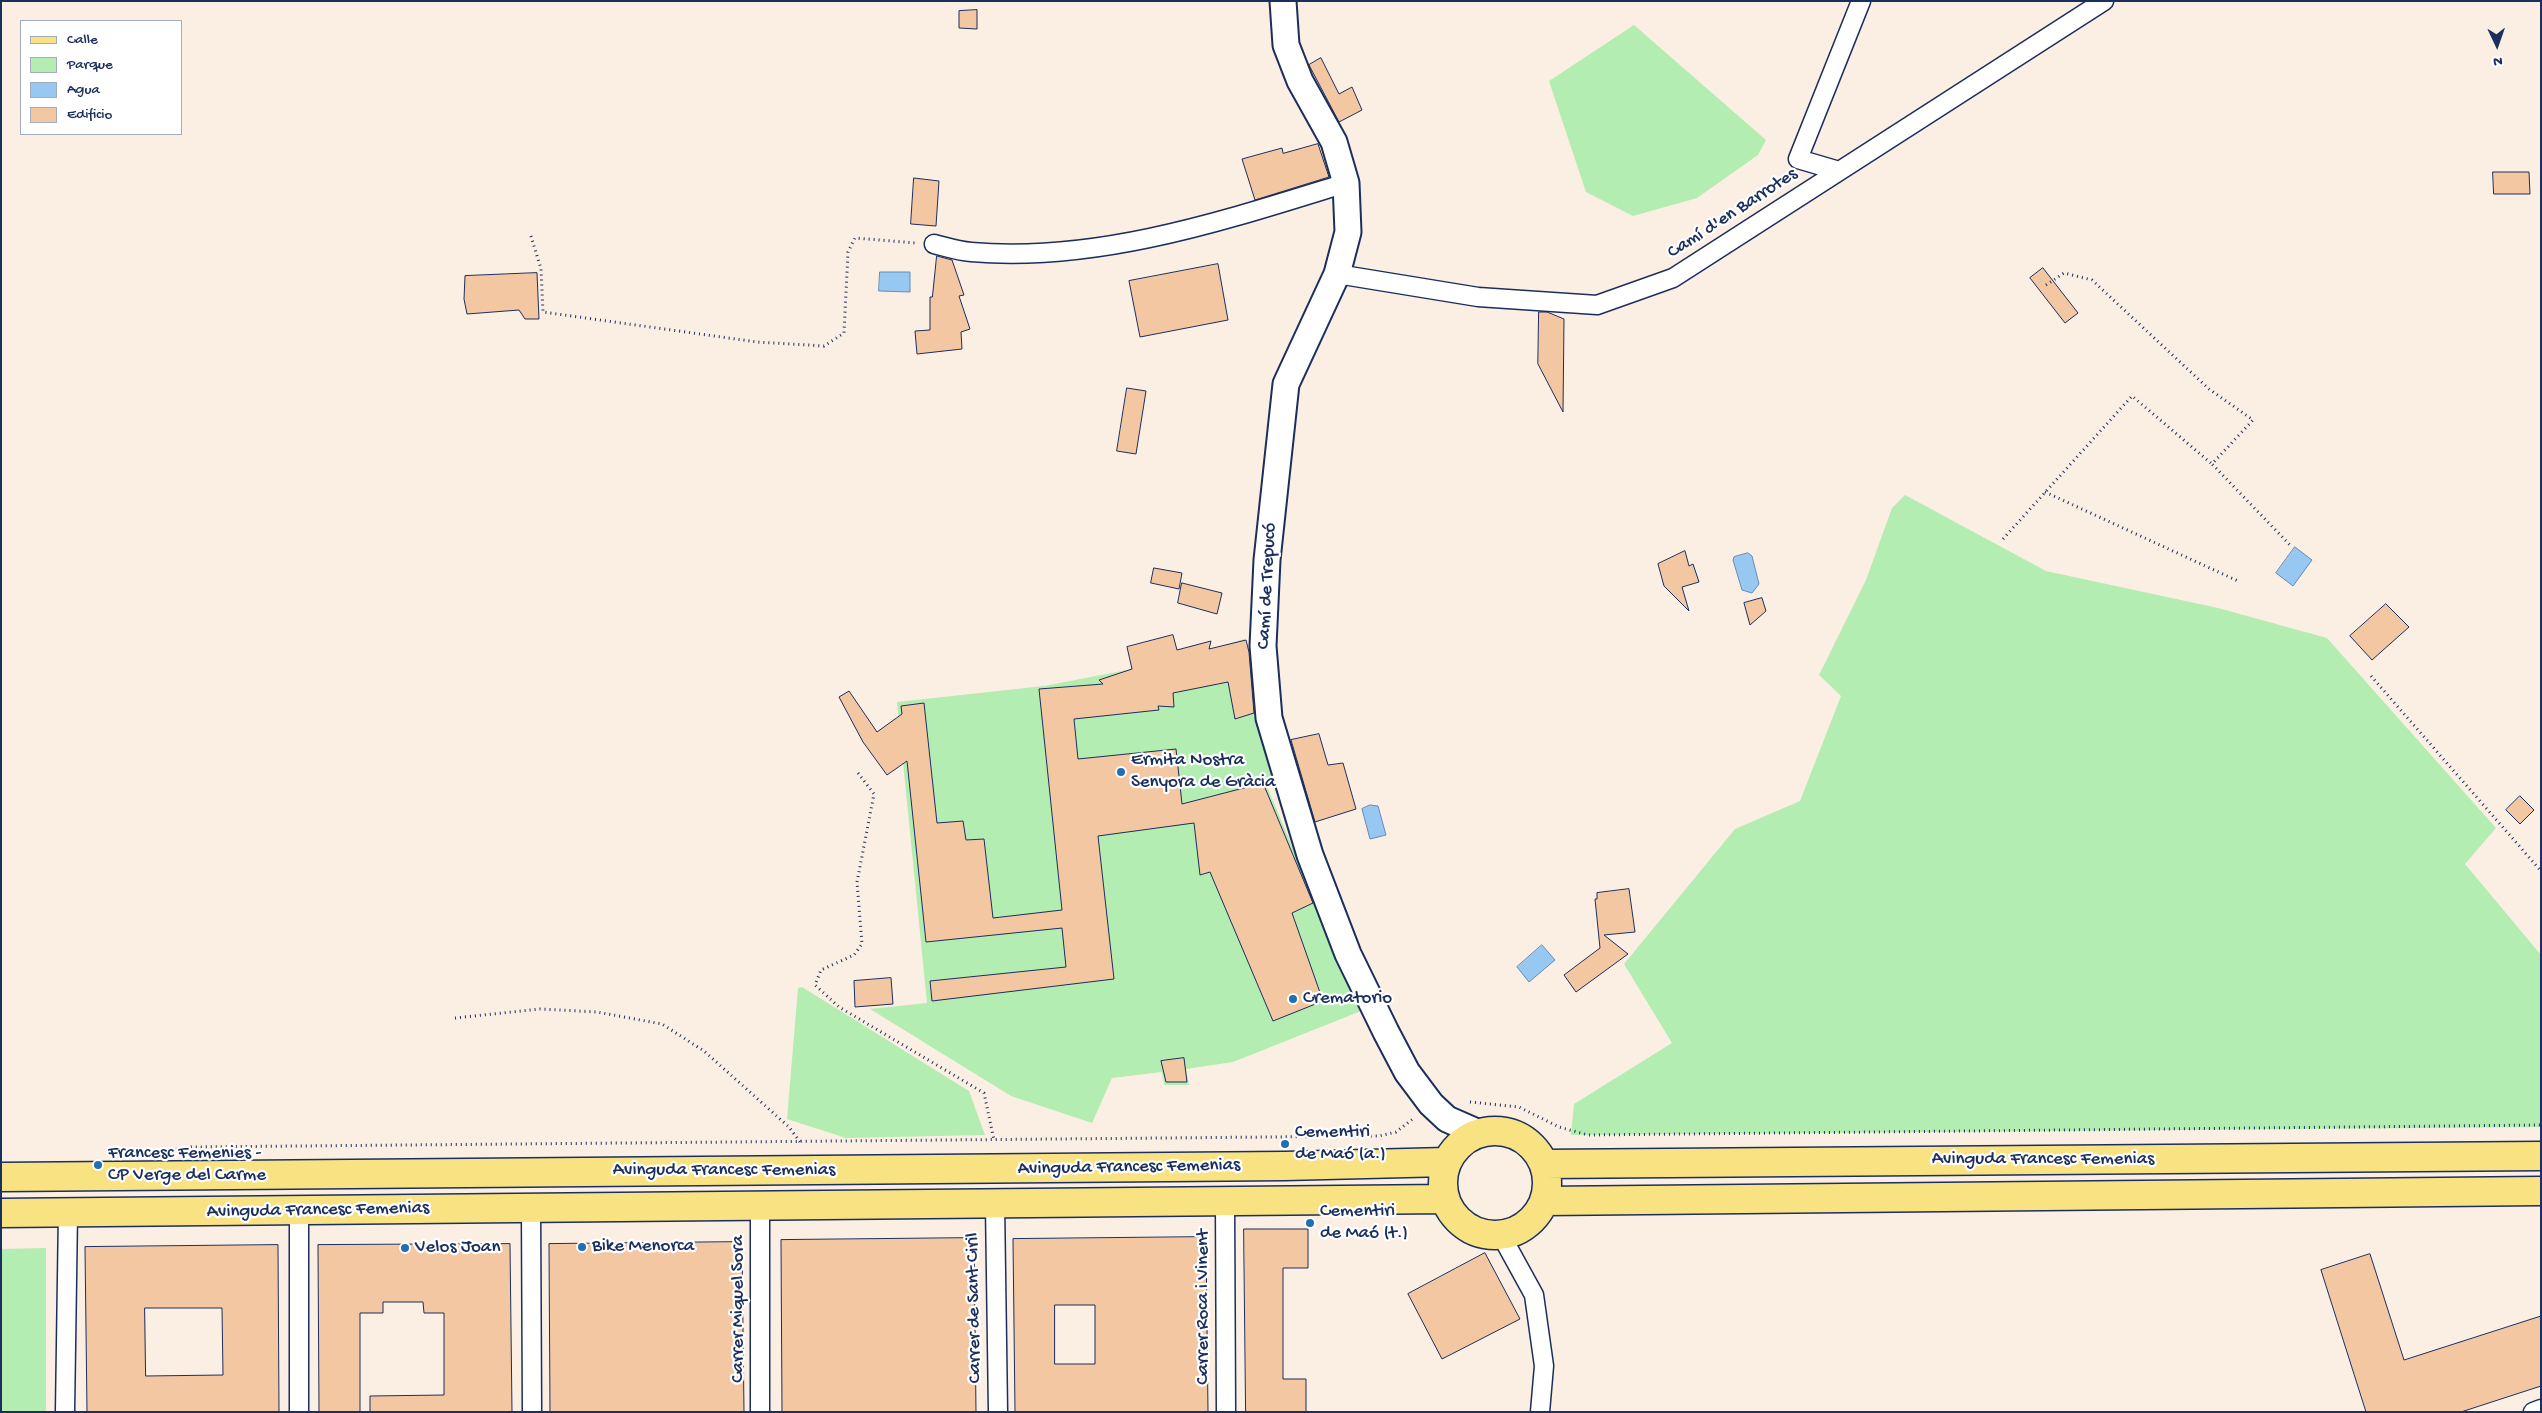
<!DOCTYPE html>
<html>
<head>
<meta charset="utf-8">
<style>
  body { margin:0 }
  #map { position:relative; width:2542px; height:1413px; overflow:hidden; background:#fbeee3; font-family:"Gochi Hand",sans-serif }
  canvas { display:block }
  .frame { position:absolute; inset:0; border:2px solid #1b2f5e; pointer-events:none }
  .legend { position:absolute; left:20px; top:20px; width:162px; height:115px; box-sizing:border-box; background:#fff; border:1px solid #a4acbf; margin:0; padding:6px 9px; list-style:none; font-size:15px; color:#1b2f5e }
  .legend li { display:flex; align-items:center; gap:10px; height:25px }
  .legend b { width:25px; border:1px solid #a4acbf }
  .north { position:absolute; left:2472px; top:20px; width:50px; height:50px; -webkit-text-stroke:4px #fff; paint-order:stroke; rotate:177deg; font-size:14px; font-weight:700; line-height:20px; text-align:center; color:#1b2f5e }
  .north::after { content:''; display:block; margin:auto; width:18px; height:22px; background:#1b2f5e; clip-path:polygon(50% 0,100% 100%,50% 72%,0 100%) }
</style>
</head>
<body>
<div id="map">
<canvas width="2542" height="1413"></canvas>
<div class="frame"></div>
<ul class="legend">
<li><b style="height:6px;background:#f8e281"></b>Calle</li>
<li><b style="height:14px;background:#b4edb1"></b>Parque</li>
<li><b style="height:14px;background:#96c8f2"></b>Agua</li>
<li><b style="height:14px;background:#f3c7a2"></b>Edificio</li>
</ul>
<div class="north">N</div>
</div>
<script>
const context = document.querySelector('canvas').getContext('2d');
context.lineJoin = 'round';
function fill(path, color) {
  context.fillStyle = color;
  context.fill(path, 'evenodd');
}
function trace(path, color, width, dash) {
  context.strokeStyle = color;
  context.lineWidth = width;
  context.lineCap = dash ? 'butt' : 'round';
  context.setLineDash(dash || []);
  context.stroke(path);
}
function write(font, color, halo, rows, align = 'center') {
  context.font = font + ' "Gochi Hand",sans-serif';
  context.lineWidth = 4.5;
  context.setLineDash([]);
  context.textBaseline = 'middle';
  context.strokeStyle = halo;
  context.fillStyle = color;
  for (const [text, x, y, turn = 0] of rows) {
    context.save();
    context.translate(x, y);
    context.rotate((+turn || 0) * Math.PI / 180);
    context.textAlign = isNaN(turn) ? turn : align;
    if (halo) context.strokeText(text, 0, 0);
    context.fillText(text, 0, 0);
    context.restore();
  }
}
const green = new Path2D(`
  M1634 25 1766 140 1758 155 1697 198 1633 216 1586 192 1549 81Z
  M1905 495 2046 571 2218 608 2327 638 2496 828 2465 864 2541 955V1127L1571 1135 1574 1104 1672 1043 1624 964 1735 829 1800 801 1841 696 1819 675 1866 580 1892 508Z
  M1244 639 1279 780 1266 784 1361 1011 1233 1062 1186 1069 1189 1085H1164L1162 1072 1112 1078 1092 1123 1011 1096 870 1009 927 1003 897 702 1044 686 1179 660Z
  M802 987 969 1091 985 1135 846 1138 787 1119 798 988Z
  M46 1248V1412H1V1249Z`);
const water = new Path2D(`
  M880 272H910V292L879 291Z
  M2295 547 2312 560 2293 586 2276 573Z
  M1748 553 1752 556 1759 584 1752 593 1742 590 1733 560 1734 557Z
  M1370 805 1378 806 1386 835 1370 839 1362 809Z
  M1542 945 1555 960 1529 982 1517 967Z`);
const building = new Path2D(`
  M977 10V29L959 28V11Z
  M1321 58 1339 94 1352 87 1362 110 1339 122 1309 65Z
  M1318 144 1329 177 1255 200 1242 159 1282 148 1283 153Z
  M2493 172H2529L2530 194H2494Z
  M914 178 939 181 936 226 911 224Z
  M937 256 952 260 964 295 959 296 970 329 961 332 962 349 917 354 915 331 930 330V297H932Z
  M1218 264 1228 320 1140 337 1129 281Z
  M2043 268 2078 313 2065 323 2030 278Z
  M537 273 539 319H525L519 310 467 314 464 299 465 276Z
  M1539 312H1547L1564 319 1563 412 1538 364Z
  M1127 388 1146 391 1136 454 1117 451Z
  M1685 551 1689 566 1693 564 1699 582 1682 587 1689 611 1664 586 1658 564Z
  M1154 568 1182 573 1179 589 1151 583Z
  M1182 583 1222 593 1217 614 1178 603Z
  M1762 598 1766 611 1750 625 1744 603Z
  M2386 604 2409 627 2372 660 2350 636Z
  M1173 635 1177 650 1211 641 1209 649 1246 640 1249 652 1254 713 1235 719 1228 682 1173 693 1174 707 1158 706 1159 710 1074 719 1078 759 1176 749 1182 804 1263 783 1313 903 1292 913 1323 1001 1273 1021 1210 872 1200 875 1194 823 1098 836 1114 979 932 1001 930 981 1066 967 1062 928 926 942 907 761 887 775 863 742 839 697 849 691 877 732 902 714 901 706 924 703 937 823 963 821 966 840 984 839 993 918 1062 910 1039 689 1103 684 1099 680 1132 669 1127 647Z
  M1319 734 1328 765 1343 763 1356 809 1315 822 1291 740Z
  M2520 796 2534 810 2520 824 2506 810Z
  M1629 889 1635 932 1604 935 1628 954 1576 992 1564 975 1600 948 1595 899H1597V893Z
  M891 978 893 1004 855 1007 854 981Z
  M1184 1058 1187 1082H1166L1161 1061Z
  M1244 1229H1308V1268H1283V1379H1306V1412H1246Z
  M1206 1237 1208 1412H1015L1013 1239ZM1055 1305H1095V1364H1055Z
  M974 1238 976 1412H782L781 1240Z
  M742 1242 744 1412H550L549 1244Z
  M510 1244 512 1412H370V1396L444 1395V1313H424L423 1302H383V1313H360V1412H319L318 1245Z
  M278 1245 279 1412H87L85 1247ZM145 1308H222L223 1375 146 1376Z
  M1485 1253 1520 1319 1442 1359 1408 1294Z
  M2370 1254 2404 1360 2541 1316V1386L2461 1412H2366L2321 1270Z`);
const path = new Path2D(`
  M531 236 541 269 543 312 757 342 824 346 844 333 848 252 855 238 916 243
  M2046 285 2064 273 2092 280 2209 389 2253 420 2212 464 2290 545
  M2045 492 2238 581
  M2003 539 2132 396 2212 464
  M2371 676 2541 871
  M858 773 874 794 857 882 862 944 854 955 821 970 815 985 839 1007 984 1093 994 1140
  M455 1018 540 1009 597 1012 662 1024 704 1051 789 1127 800 1142
  M1470 1102 1519 1107 1559 1127 1588 1135 2541 1125
  M171 1150 191 1147 1379 1136 1396 1132 1414 1118`);
const street = new Path2D(`
  M1839 171 1798 159 1861 1
  M934 244C946 247 958 251 971 252 1098 263 1226 220 1346 183
  M1337 274 1478 297 1597 305 1673 278 2104 1
  M1225 1202 1226 1412
  M995 1204 998 1412
  M760 1206V1412
  M531 1208 532 1412
  M299 1211V1412
  M1501 1235 1534 1295 1544 1366 1540 1412
  M65 1412 68 1212
  M2533 1412 2541 1409`);
const secondary = new Path2D(`
  M1283 1 1286 45 1300 81 1334 142 1346 183 1348 232 1337 274 1286 384 1267 560 1263 646 1269 718 1310 855 1348 954 1386 1032 1407 1072 1431 1104 1447 1119 1479 1133`);
const primary = new Path2D(`
  M1443 1183a52 52 0 1 1 104 0a52 52 0 1 1-104 0Z
  M1545 1164 2541 1156
  M1 1177 1285 1166 1447 1162
  M1545 1201 2541 1191
  M1 1213 1445 1199`);
const markers = [
  [1121,772,5,"#1f6fb2"],
  [1293,999,5,"#1f6fb2"],
  [1285,1144,5,"#1f6fb2"],
  [98,1165,5,"#1f6fb2"],
  [1310,1223,5,"#1f6fb2"],
  [582,1247,5,"#1f6fb2"],
  [405,1248,5,"#1f6fb2"]
];
const streetNames = [
  ["Camí d'en Barrotes",1733,214,-33],
  ["Camí de Trepucó",1268,586,-87],
  ["Avinguda Francesc Femenias",2043,1160],
  ["Avinguda Francesc Femenias",1129,1168,-1],
  ["Avinguda Francesc Femenias",724,1171],
  ["Avinguda Francesc Femenias",318,1211,-1],
  ["Carrer Roca i Vinent",1204,1307,-90],
  ["Carrer de Sant Ciril",975,1308,-91],
  ["Carrer Miquel Sora",739,1309,-90]
];
const poiNames = [
  ["Ermita Nostra",1131,761],
  ["Senyora de Gràcia",1131,783],
  ["Crematorio",1303,999],
  ["Cementiri",1295,1133],
  ["de Maó (a.)",1295,1155],
  ["Francesc Femenies -",108,1154],
  ["CP Verge del Carme",108,1176],
  ["Cementiri",1320,1212],
  ["de Maó (t.)",1320,1234],
  ["Bike Menorca",592,1247],
  ["Velos Joan",415,1248]
];
fill(green, '#b4edb1');
fill(water, '#96c8f2');
trace(water, '#658bb7', 1);
fill(building, '#f3c7a2');
trace(building, '#1b2f5e', 1);
trace(street, '#1b2f5e', 21);
trace(secondary, '#1b2f5e', 29);
trace(primary, '#1b2f5e', 31);
trace(path, '#1b2f5e', 3, [1, 4]);
trace(street, '#fff', 18);
trace(secondary, '#fff', 25);
trace(primary, '#f8e281', 28);
for (const [x, y, r, color] of markers) {
  const dot = new Path2D();
  dot.arc(x, y, r, 0, 2 * Math.PI);
  context.fillStyle = color;
  context.fill(dot);
  trace(dot, '#fff', 2);
}
write('19px', '#1b2f5e', '#fff', streetNames);
write('19px', '#1b2f5e', '#fff', poiNames, 'left');
</script>
</body>
</html>
